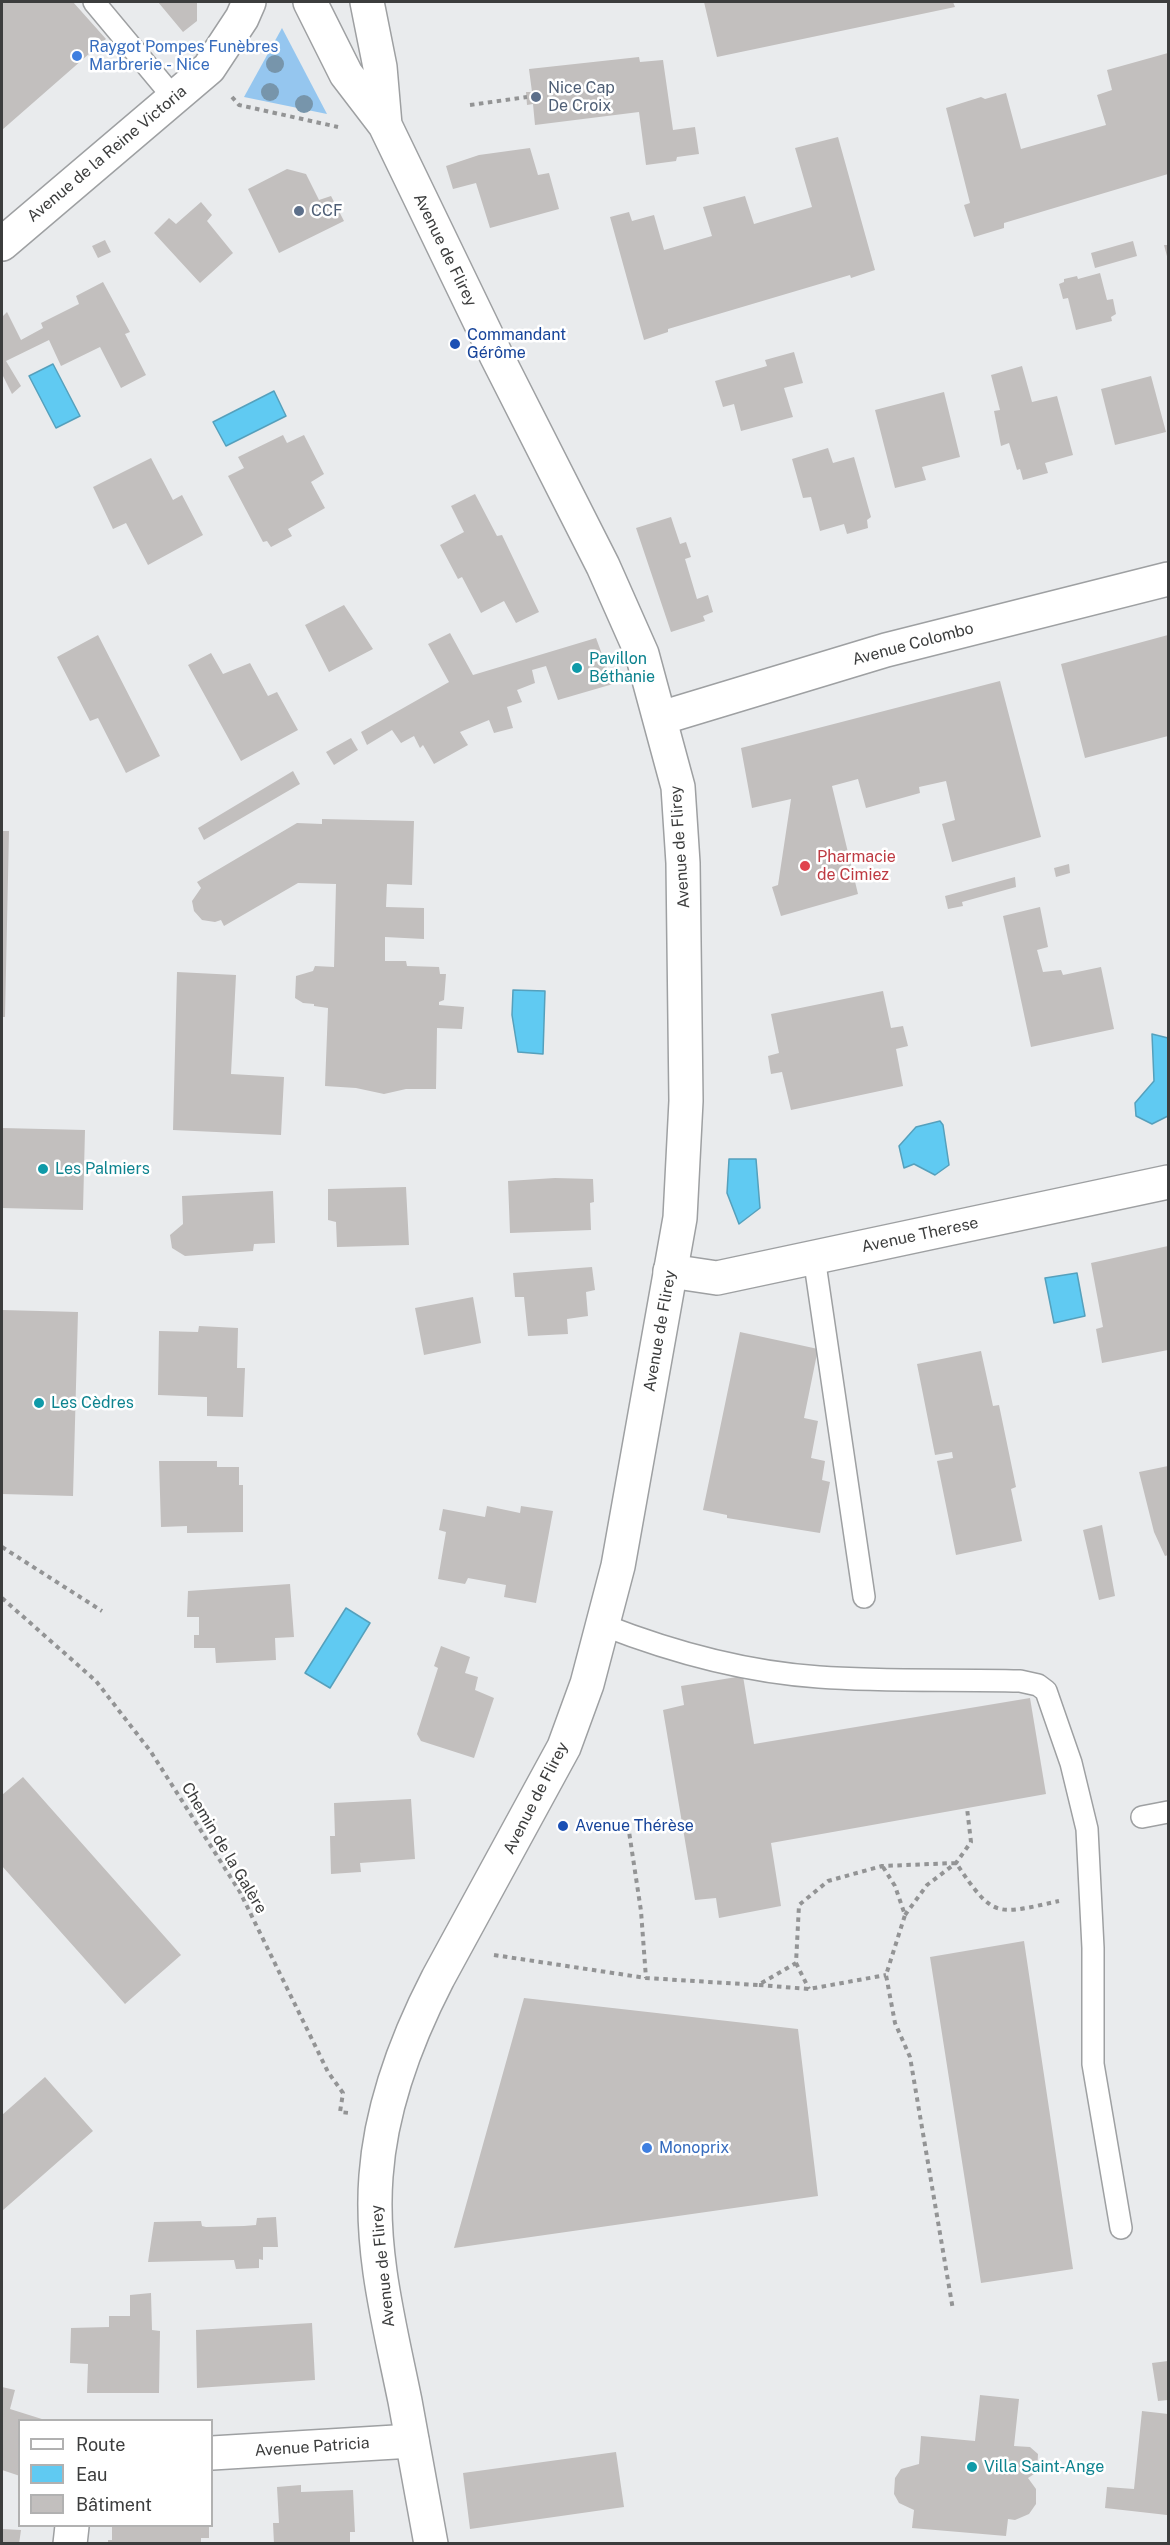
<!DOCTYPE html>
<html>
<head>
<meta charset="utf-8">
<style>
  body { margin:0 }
  #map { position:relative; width:1170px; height:2545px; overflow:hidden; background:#e9ebed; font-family:"Public Sans",sans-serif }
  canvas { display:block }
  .frame { position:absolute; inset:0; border:3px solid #3c3d3d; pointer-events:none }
  .legend { position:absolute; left:18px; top:2419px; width:195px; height:108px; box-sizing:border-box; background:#fff; border:2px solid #b1b1b1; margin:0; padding:8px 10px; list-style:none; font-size:18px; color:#3c3d3d }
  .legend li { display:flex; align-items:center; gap:12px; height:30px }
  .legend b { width:30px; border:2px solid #b1b1b1 }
</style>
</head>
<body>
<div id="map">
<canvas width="1170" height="2545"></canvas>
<div class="frame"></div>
<ul class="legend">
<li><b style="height:8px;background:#fff"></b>Route</li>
<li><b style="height:16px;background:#60caf2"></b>Eau</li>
<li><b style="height:16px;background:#c2bfbe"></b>Bâtiment</li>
</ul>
</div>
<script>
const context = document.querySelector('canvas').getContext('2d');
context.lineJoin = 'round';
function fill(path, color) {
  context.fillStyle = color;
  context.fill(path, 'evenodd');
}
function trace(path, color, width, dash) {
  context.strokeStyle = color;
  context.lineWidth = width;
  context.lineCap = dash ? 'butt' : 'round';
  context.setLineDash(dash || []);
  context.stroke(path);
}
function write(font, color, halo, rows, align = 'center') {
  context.font = font + ' "Public Sans",sans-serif';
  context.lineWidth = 5;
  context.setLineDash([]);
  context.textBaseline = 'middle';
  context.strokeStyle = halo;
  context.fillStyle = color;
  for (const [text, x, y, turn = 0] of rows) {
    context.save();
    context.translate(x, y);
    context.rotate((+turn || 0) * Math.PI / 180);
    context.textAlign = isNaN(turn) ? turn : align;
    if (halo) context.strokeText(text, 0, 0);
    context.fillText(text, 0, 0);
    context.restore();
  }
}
const green = new Path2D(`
  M282 28 327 114 244 97Z`);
const water = new Path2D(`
  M53 364 80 416 56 428 29 376Z
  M274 391 286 416 226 446 213 422Z
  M513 990 545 991 543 1054 518 1052 512 1015Z
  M1152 1034 1168 1038V1116L1152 1124 1136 1116 1135 1103 1154 1081Z
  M940 1121 943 1125 949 1165 935 1175 914 1164 904 1168 899 1146 916 1127Z
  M729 1159H756L760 1208 739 1224 727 1193Z
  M1077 1273 1085 1316 1054 1323 1045 1278Z
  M346 1608 370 1623 330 1688 305 1673Z`);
const building = new Path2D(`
  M2 2H73L106 39 2 130Z
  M158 2H197V21L183 32Z
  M704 2H953L955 7 717 57Z
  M1168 53V174L1004 223V228L974 237 964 205 970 203 946 108 981 97 985 99 1006 93 1021 149 1106 125 1097 95 1112 90 1107 70Z
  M639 57 640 62 663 60 673 130 695 127 699 154 677 157 676 161 646 165 639 112 535 125 533 104 527 105 526 92H532L529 69Z
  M838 137 875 270 851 278 850 275 668 329V332L644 340 610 217 629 212 632 221 654 215 664 250 712 236 703 207 745 196 754 224 812 207 795 148Z
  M530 148 538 175 549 173 559 209 490 228 476 183 453 189 446 166 479 155Z
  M287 169 306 174 319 200 331 196 344 221 279 253 248 189Z
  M201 202 212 215 207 221 233 253 200 283 154 233 169 218 176 224Z
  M105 240 111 252 98 258 92 246Z
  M1133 241 1137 256 1095 268 1091 253Z
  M1164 245H1168V260Z
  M1100 273 1107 300 1113 299 1116 314 1111 317 1112 321 1076 330 1068 298 1063 299 1059 284 1064 282V279L1077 276 1078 279Z
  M103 282 130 332 125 334 146 375 121 388 100 347 61 366 49 340 6 361 21 386 12 394 2 374V317L7 312 21 340 43 328 41 323 79 304 76 296Z
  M794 352 803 383 784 388 793 417 741 431 734 404 723 407 715 381 767 366 765 360Z
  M1022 366 1032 402 1057 396 1073 455 1045 463 1048 473 1023 480 1020 469 1017 470 1009 443 1001 446 994 411 1000 410 991 375Z
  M1151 376 1166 432 1115 445 1101 389Z
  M944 392 960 457 922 467 926 480 895 488 875 410Z
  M283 435 287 443 304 435 324 474 311 482 325 508 288 529 292 536 271 547 267 541 263 542 228 476 244 468 238 457Z
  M828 448 833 463 854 457 871 517 867 520 868 528 847 534 844 524 820 531 811 497 803 498 792 459Z
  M151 458 173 500 182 495 203 535 148 565 126 523 113 529 93 487Z
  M475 494 497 536 502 535 539 612 516 623 504 601 481 613 462 577 458 579 440 545 464 532 451 506Z
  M671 517 680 544 686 542 691 557 685 559 697 599 708 595 713 612 703 616 705 621 671 632 636 528Z
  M344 605 373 649 329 672 305 625Z
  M450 633 473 675 596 638 613 684 558 700 546 666 532 670 535 683 517 690 522 702 507 707 513 728 494 733 489 720 460 732 468 745 434 764 423 745 420 748 414 736 401 743 392 730 367 745 361 732 449 682 428 644Z
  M98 635 160 756 126 773 98 718 90 721 57 657Z
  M1168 635V736L1085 758 1061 664Z
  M211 653 223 674 250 663 268 696 277 692 298 730 241 761 188 665Z
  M1000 681 1041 837 952 862 942 824 955 820 946 781 919 787 920 793 866 808 858 779 832 786 858 894 781 916 772 887 778 885 791 799 752 808 741 748Z
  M351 738 358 750 334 765 326 752Z
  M293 771 300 784 204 840 198 828Z
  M322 819 414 821 412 885 387 884 386 907 424 908V939L385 937V961H406L407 966 439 967 440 974H446L444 1000 439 1002V1005L464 1007 462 1029 437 1028 436 1089H406L384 1094 356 1088 325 1086 328 1008 314 1006V1004L303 1003 295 998 296 976 313 971 315 966 334 967 336 884 298 883 224 926 221 920 215 922 202 920 194 911 192 901 201 888 197 882 297 823 322 824Z
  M2 831H9L5 1017H2Z
  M1069 864 1070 873 1056 877 1054 868Z
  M1015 877 1016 887 962 902 963 906 948 909 945 896Z
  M1040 907 1048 947 1037 950 1043 972 1061 970 1063 975 1101 967 1114 1029 1031 1047 1003 916Z
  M177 972 236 975 231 1074 284 1077 281 1135 173 1130Z
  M883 991 891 1028 903 1026 908 1046 896 1049 903 1086 791 1110 782 1072 771 1074 768 1056 779 1053 771 1014Z
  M2 1128 85 1130 83 1210 2 1208Z
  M555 1178 593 1179 594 1202 590 1203 591 1230 510 1233 508 1181Z
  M406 1187 409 1245 337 1247 336 1222 328 1220V1189Z
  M273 1191 275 1243 254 1244 253 1251 185 1256 172 1248 170 1235 183 1224 182 1196Z
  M1168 1246V1350L1102 1363 1096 1329 1103 1327 1091 1263Z
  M592 1267 595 1290 586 1292 588 1316 567 1319 568 1334 528 1336 524 1297H515L513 1273Z
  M473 1297 481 1343 424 1355 415 1308Z
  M2 1310 78 1312 73 1496 2 1494Z
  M199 1326 238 1328 237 1368H245L243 1417 207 1416V1397L158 1395 159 1331 198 1332Z
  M740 1332 818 1349 804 1418 818 1421 811 1458 825 1461 822 1480 830 1482 820 1533 727 1518V1515L703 1510Z
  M981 1351 993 1406 999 1405 1016 1487 1011 1489 1022 1541 956 1555 937 1461 953 1458 952 1452 935 1455 917 1364Z
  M159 1461H217V1467H239V1485H243V1532L187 1533V1526L161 1527Z
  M1168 1466V1555L1165 1556 1154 1532 1139 1472Z
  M487 1506 520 1513 521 1506 553 1511 536 1603 504 1597 506 1585 468 1578 465 1584 438 1579 446 1532 439 1530 443 1509 485 1517Z
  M1102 1525 1115 1596 1099 1600 1083 1530Z
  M290 1584 294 1637 275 1638 276 1660 216 1663 215 1648H194V1635H199V1617H187L188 1591Z
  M441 1646 470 1657 465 1673 478 1677 475 1690 494 1698 474 1758 421 1741 417 1734 438 1668 434 1666Z
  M743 1676 754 1744 1030 1698 1046 1794 771 1843 781 1906 719 1918 716 1898 695 1900 663 1710 684 1705 681 1686Z
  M23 1777 181 1955 125 2004 2 1866V1795Z
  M411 1799 415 1859 360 1863 361 1872 331 1874 330 1836H335L334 1803Z
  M1024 1941 1073 2269 981 2283 930 1957Z
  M524 1998 798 2029 818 2196 454 2248Z
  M45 2077 93 2131 2 2211V2115Z
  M276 2217 278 2247H263V2260L259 2259V2268L236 2269 234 2260 148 2262 154 2222 201 2221 202 2226 206 2227 244 2226 256 2225 257 2218Z
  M151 2293 152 2330 160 2331 159 2393H87L88 2364 70 2363 71 2328 109 2327V2316H130V2295Z
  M312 2323 315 2380 197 2388 196 2330Z
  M1168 2361V2400L1158 2401 1152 2363Z
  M2 2387 15 2390 10 2409 45 2420H20V2476L2 2470Z
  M980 2395 1019 2399 1014 2446 1030 2447 1038 2454 1037 2472 1028 2478 1036 2489V2504L1029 2514 1015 2520 1008 2519 1006 2536 912 2528 914 2510 899 2503 894 2494 895 2478 901 2469 919 2464 921 2436 975 2441Z
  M1142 2411 1168 2414 1167 2515 1105 2508 1107 2487 1134 2489Z
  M616 2452 624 2507 470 2529 463 2473Z
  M301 2485V2492L353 2490 355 2532H350V2544H274L273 2523H279L277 2487Z
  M112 2526H209V2538H201V2544H108V2540H112Z
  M2 2529 21 2530 19 2544H2Z`);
const path = new Path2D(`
  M232 97 239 105 338 127
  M470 105 527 97
  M2 1547 102 1611
  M2 1598 96 1681 151 1752 240 1892 328 2072 343 2093 340 2112 349 2113
  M628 1825 641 1911 646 1978
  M883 1867 895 1886 905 1915 886 1975 895 2023 910 2057 953 2310
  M905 1915 927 1885 956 1863 971 1842 967 1808
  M494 1955 646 1978 758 1985 796 1963 799 1905 828 1881 882 1866 956 1863C994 1919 995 1915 1059 1901
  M796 1963 809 1989
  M759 1985 809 1989 886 1975`);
const service = new Path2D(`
  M94 2 174 98
  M814 1257 864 1597
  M603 1625C672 1652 746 1672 819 1677 886 1682 953 1679 1020 1681L1038 1685 1046 1691 1071 1763 1087 1829 1093 1948V2064L1121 2228
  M1142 1817 1168 1812`);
const minor = new Path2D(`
  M661 718 886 650 1168 579
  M670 1271 717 1278 1168 1182
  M212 2453 412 2441
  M70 2544 72 2526`);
const tertiary = new Path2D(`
  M2 244 209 68 242 18 249 2`);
const secondary = new Path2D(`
  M310 2 346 74 385 125 496 355 603 566 642 654 678 787 683 863 686 1101 680 1218 618 1566 587 1684 564 1747 438 1978C406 2040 381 2106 376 2176 370 2252 390 2327 405 2401 414 2448 422 2496 431 2544
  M367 2 380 67 385 125`);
const trees = [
  [275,64],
  [270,92],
  [304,104]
];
const markers = [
  [77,56,6,"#3f7fe0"],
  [536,97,6,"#5c6f8a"],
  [299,211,6,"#5c6f8a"],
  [455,344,6,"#1a4fb4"],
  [577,668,6,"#0f9aa8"],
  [805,866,6,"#e0444e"],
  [43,1169,6,"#0f9aa8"],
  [39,1403,6,"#0f9aa8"],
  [563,1826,6,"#1a4fb4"],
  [647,2148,6,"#3f7fe0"],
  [972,2467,6,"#0f9aa8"]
];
const shopNames = [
  ["Raygot Pompes Funèbres",89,47],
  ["Marbrerie - Nice",89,65],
  ["Monoprix",659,2148]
];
const serviceNames = [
  ["Nice Cap",548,88],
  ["De Croix",548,106],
  ["CCF",311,211]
];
const streetNames = [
  ["Avenue de la Reine Victoria",107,154,-40],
  ["Avenue de Flirey",445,250,64],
  ["Avenue Colombo",913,644,-15],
  ["Avenue de Flirey",680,847,-94],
  ["Avenue Therese",920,1235,-12],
  ["Avenue de Flirey",660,1331,-80],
  ["Avenue de Flirey",536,1798,-63],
  ["Chemin de la Galère",224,1848,59],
  ["Avenue de Flirey",383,2266,-96],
  ["Avenue Patricia",312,2447,-4]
];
const transitNames = [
  ["Commandant",467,335],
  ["Gérôme",467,353],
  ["Avenue Thérèse",575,1826]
];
const cultureNames = [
  ["Pavillon",589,659],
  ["Béthanie",589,677],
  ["Les Palmiers",55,1169],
  ["Les Cèdres",51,1403],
  ["Villa Saint-Ange",984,2467]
];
const healthNames = [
  ["Pharmacie",817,857],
  ["de Cimiez",817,875]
];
fill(green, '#95c6ef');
fill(water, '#60caf2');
trace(water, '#55a0bc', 1.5);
fill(building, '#c2bfbe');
trace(service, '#9ea0a2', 24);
trace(minor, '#9ea0a2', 36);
trace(tertiary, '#9ea0a2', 36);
trace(secondary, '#9ea0a2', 36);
trace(path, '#939495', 4, [4.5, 4.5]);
trace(service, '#fff', 21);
trace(minor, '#fff', 33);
trace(tertiary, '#fff', 33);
trace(secondary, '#fff', 33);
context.fillStyle = '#7795ab';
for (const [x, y] of trees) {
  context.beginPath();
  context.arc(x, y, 9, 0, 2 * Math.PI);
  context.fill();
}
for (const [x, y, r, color] of markers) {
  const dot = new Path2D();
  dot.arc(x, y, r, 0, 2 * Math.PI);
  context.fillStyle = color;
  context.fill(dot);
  trace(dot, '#fff', 2);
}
write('16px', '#366cbe', '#fff', shopNames, 'left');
write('16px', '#4e5e75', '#fff', serviceNames, 'left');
write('16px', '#3c3d3d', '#fff', streetNames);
write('16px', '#164399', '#fff', transitNames, 'left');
write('16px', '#0d838f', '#fff', cultureNames, 'left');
write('16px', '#be3a42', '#fff', healthNames, 'left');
</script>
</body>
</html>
